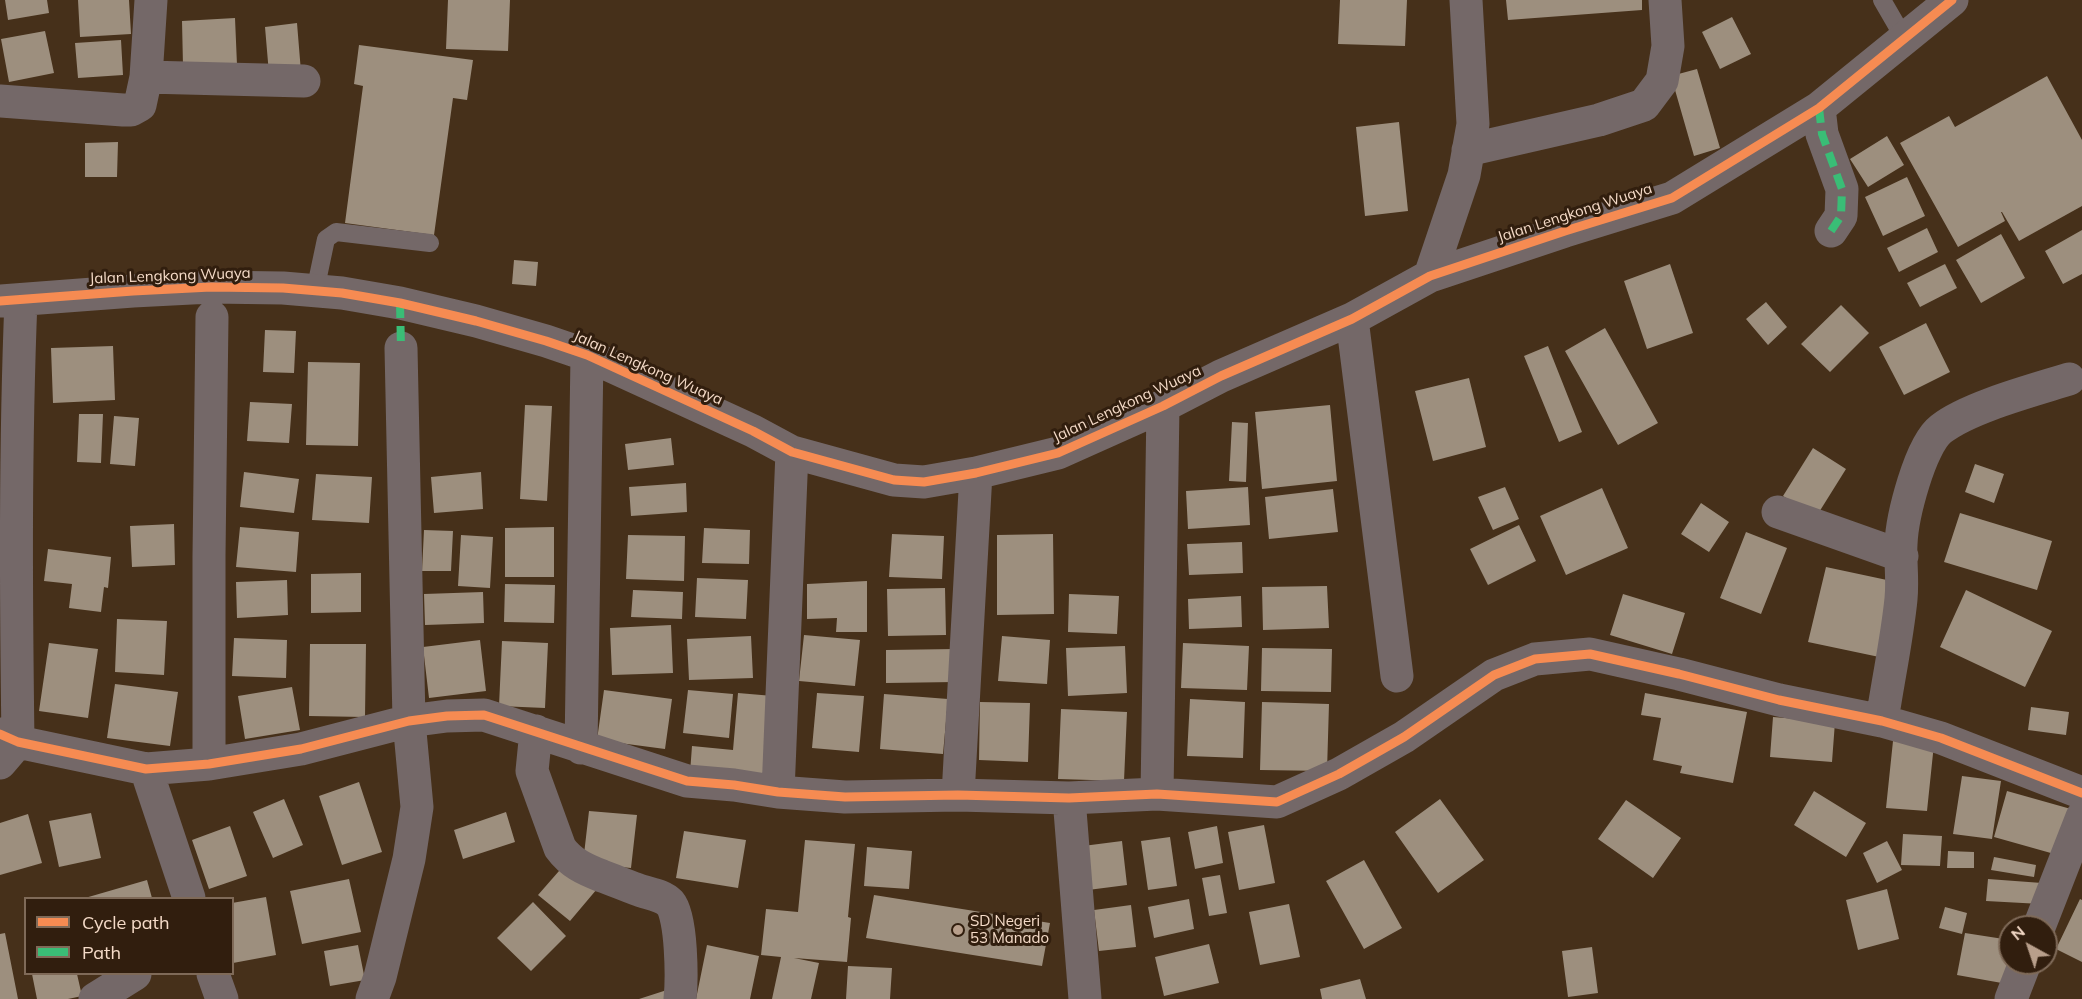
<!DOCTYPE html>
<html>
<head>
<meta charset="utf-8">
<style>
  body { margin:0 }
  #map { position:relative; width:2082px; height:999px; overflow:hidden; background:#46301a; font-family:Mulish,sans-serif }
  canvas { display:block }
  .legend { position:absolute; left:24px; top:897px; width:210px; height:78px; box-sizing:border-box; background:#311e0e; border:2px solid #7f6a58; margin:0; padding:8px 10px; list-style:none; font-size:18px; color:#f5dbc8 }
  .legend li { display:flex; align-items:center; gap:12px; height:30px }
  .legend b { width:30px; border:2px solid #7f6a58 }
  .north { position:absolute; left:1998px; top:915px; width:60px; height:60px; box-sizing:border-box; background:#311e0e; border:2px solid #7f6a58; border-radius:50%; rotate:320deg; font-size:16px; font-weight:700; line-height:24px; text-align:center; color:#f5dbc8 }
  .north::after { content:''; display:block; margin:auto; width:21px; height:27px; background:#b89f8b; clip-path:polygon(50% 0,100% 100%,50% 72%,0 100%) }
</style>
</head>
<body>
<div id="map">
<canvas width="2082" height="999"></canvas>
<ul class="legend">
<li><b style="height:8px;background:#f68b52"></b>Cycle path</li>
<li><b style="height:8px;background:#3abd76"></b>Path</li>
</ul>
<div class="north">N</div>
</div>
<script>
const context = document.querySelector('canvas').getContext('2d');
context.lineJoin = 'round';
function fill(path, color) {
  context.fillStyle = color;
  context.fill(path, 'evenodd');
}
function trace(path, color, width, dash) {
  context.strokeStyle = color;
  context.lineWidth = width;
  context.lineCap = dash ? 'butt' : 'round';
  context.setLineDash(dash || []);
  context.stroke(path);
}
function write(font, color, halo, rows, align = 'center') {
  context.font = font + ' Mulish,sans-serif';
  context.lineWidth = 6;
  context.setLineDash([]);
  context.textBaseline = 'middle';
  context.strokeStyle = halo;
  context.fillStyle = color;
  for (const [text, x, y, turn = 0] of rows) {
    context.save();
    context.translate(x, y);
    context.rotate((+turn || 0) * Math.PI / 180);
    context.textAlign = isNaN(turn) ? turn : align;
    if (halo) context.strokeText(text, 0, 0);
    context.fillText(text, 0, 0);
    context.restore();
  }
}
const building = new Path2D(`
  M5 0H47L49 13 8 20Z
  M78 0H129L131 34 80 37Z
  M448 0H510L508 51 446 49Z
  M1340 0H1407L1405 46 1338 44Z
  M1506 0H1642V10L1508 20Z
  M1732 17 1751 54 1720 69 1702 32Z
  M235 18 237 65 183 66 182 21Z
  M297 23 301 72 269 74 265 27Z
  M45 31 54 73 9 82 1 39Z
  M121 40 123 75 78 78 75 43Z
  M359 45 473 60 467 100 453 98 434 235 345 223 363 86 354 84Z
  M1697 69 1720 148 1694 156 1671 76Z
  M2047 76 2082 140V206L2019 241 2002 212H2001L2005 221 1958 247 1900 143 1949 116 1955 127Z
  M1399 122 1408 211 1365 216 1356 127Z
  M1887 136 1904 165 1868 187 1850 159Z
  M118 142 117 177H85V143Z
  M1907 177 1925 216 1883 236 1865 197Z
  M1927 228 1938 252 1899 272 1887 248Z
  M2082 230V274L2063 284 2045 251Z
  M2001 234 2025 278 1981 303 1956 260Z
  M514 260 538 262 536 286 512 284Z
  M1670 264 1693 333 1647 349 1624 281Z
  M1945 264 1957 288 1920 307 1907 283Z
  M1766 302 1787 327 1768 345 1746 319Z
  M1841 305 1869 333 1830 372 1801 344Z
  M1926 323 1950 372 1904 395 1879 347Z
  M1605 328 1658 423 1618 445 1565 351Z
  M265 330 296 331 294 373 263 372Z
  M113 346 115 400 53 403 51 348Z
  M1548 346 1582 432 1559 442 1524 356Z
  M308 362 360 363 358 446 306 445Z
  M1469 378 1486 447 1433 461 1415 391Z
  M250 402 292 404 289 443 247 441Z
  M525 405 552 406 547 501 520 499Z
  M1330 405 1337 481 1262 489 1255 412Z
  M79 414H103L101 463 77 462Z
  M114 416 139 418 135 466 110 464Z
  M1232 422 1248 423 1246 482 1229 481Z
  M671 438 674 465 628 470 625 444Z
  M1813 448 1846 469 1816 517 1783 496Z
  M1975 464 2004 474 1994 503 1965 492Z
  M244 472 299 479 294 513 240 507Z
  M481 472 483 509 434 513 431 477Z
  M316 474 372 477 369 523 312 520Z
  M686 483 687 512 631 516 629 487Z
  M1248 487 1250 525 1188 529 1186 491Z
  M1505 487 1519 519 1493 530 1478 497Z
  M1602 488 1628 548 1566 575 1540 516Z
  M1333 489 1338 532 1269 539 1265 497Z
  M1701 503 1729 522 1709 552 1681 534Z
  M1960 513 2052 541 2037 590 1944 562Z
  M174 524 175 565 132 567 130 526Z
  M1519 525 1536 561 1488 585 1470 549Z
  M240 527 299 532 296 572 236 567Z
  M554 527V577H505V528Z
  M704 528 750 530 749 564 702 563Z
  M424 530 453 531 451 571H422Z
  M1746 532 1787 548 1761 614 1720 598Z
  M892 534 944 536 942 579 889 577Z
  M1053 534 1054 614 997 615V535Z
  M461 535 493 537 490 588 458 586Z
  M628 535 685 536 684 581 626 579Z
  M1242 542 1243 573 1189 575 1187 544Z
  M48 549 111 557 108 588 104 587 101 612 69 608 72 584 44 581Z
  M1826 567 1901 583 1884 658 1808 642Z
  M361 573V612L311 613V574Z
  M697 578 748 580 746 619 695 617Z
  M287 580 288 615 237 618 236 582Z
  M867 581V632H836L837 618 807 619V584Z
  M505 584 555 585 554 623 504 622Z
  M1327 586 1329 628 1263 630 1262 587Z
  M945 588 946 635 888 636 887 589Z
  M633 590 683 592 682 619 631 617Z
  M1966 590 2052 631 2025 687 1940 647Z
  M483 592 484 623 425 625 424 594Z
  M1069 594 1119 596 1117 634 1068 632Z
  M1623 594 1685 613 1672 654 1610 635Z
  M1241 596 1242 627 1189 629 1188 599Z
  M117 619 167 621 164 675 115 672Z
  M671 625 673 673 612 675 610 628Z
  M804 635 860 640 855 686 799 681Z
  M751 636 753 678 689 680 687 639Z
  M1002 636 1050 640 1047 684 998 681Z
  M234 638 287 640 286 678 232 676Z
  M480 640 486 691 429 698 423 647Z
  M502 641 548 643 545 708 499 706Z
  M49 643 98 649 88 718 39 711Z
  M1183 643 1249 646 1247 690 1181 688Z
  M310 644H366L365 717 309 716Z
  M1125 646 1127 693 1068 696 1066 648Z
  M1262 648 1332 649 1331 692 1261 691Z
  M955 649V682L886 683V650Z
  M115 684 178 692 170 746 107 738Z
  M292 687 300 730 245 739 238 696Z
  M604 690 672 699 665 749 597 740Z
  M688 690 733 694 729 738 683 733Z
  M738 693 773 696 769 780 690 773 692 746 733 750Z
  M817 693 864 696 859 752 812 748Z
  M1645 693 1747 712 1733 783 1680 773 1682 766 1653 760 1661 718 1641 715Z
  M884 694 948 699 943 754 880 749Z
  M1190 699 1245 702 1243 758 1187 756Z
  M980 702 1030 703 1028 762 979 760Z
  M1262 702 1329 704 1327 771 1260 770Z
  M2031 707 2069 712 2066 735 2028 730Z
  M1061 709 1127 712 1124 781 1058 779Z
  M1773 717 1835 722 1832 762 1770 757Z
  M1893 741 1934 744 1927 811 1886 808Z
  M1962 776 2001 781 1992 839 1953 834Z
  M359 782 382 852 342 865 319 796Z
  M1814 791 1866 823 1846 857 1794 825Z
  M2007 791 2078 811 2065 857 1994 837Z
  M284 799 303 845 273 858 253 812Z
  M1440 799 1484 860 1438 893 1395 832Z
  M1626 800 1681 838 1653 878 1598 839Z
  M589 811 637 815 631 868 583 863Z
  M506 812 515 842 463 859 454 830Z
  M91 813 101 858 59 867 49 821Z
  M28 814 42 863 0 875V823Z
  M1264 825 1275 883 1239 890 1228 832Z
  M230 826 247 876 209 889 192 840Z
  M1217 826 1223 863 1195 869 1188 832Z
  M684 831 746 840 738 888 676 878Z
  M1903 834 1942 836 1940 866 1901 865Z
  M1170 837 1177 886 1148 890 1141 841Z
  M805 840 855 844 848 917 851 918 847 962 794 958 819 963 811 999H772L781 957 761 955 766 909 798 912Z
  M1122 841 1127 885 1088 890 1083 846Z
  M1887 841 1902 870 1877 883 1863 853Z
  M867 847 912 851 909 889 864 886Z
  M1948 851 1974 852V868H1947Z
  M1994 857 2036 865 2034 877 1991 870Z
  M1364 860 1402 928 1364 949 1326 881Z
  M566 863 597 889 570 921 538 895Z
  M1220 875 1227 913 1209 916 1202 878Z
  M349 879 361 932 302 944 290 891Z
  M1988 879 2042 883 2041 904 1986 901Z
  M147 880 152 898H85Z
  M1887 889 1899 939 1858 950 1846 900Z
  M874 895 1050 923 1042 966 866 938Z
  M266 897 276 955 233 963 232 903Z
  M1189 899 1194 929 1154 938 1148 907Z
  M2080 899 2082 900V962L2056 949Z
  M533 902 566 936 531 971 497 938Z
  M1289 904 1300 957 1260 965 1249 912Z
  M1131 905 1136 947 1099 951 1094 910Z
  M1945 907 1967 913 1962 934 1939 928Z
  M5 933 18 999H0V934Z
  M1965 933 2010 940V963L2013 985 1957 975Z
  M1209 944 1219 983 1164 996 1155 957Z
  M358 945 365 980 330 986 324 951Z
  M707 945 759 956 750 999H696Z
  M1592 947 1598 993 1568 997 1562 951Z
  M848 966 892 968 890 999H846Z
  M32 974H77L82 996 68 999H37Z
  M1360 979 1366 999H1322L1320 989Z
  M670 989 673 999H639Z`);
const lane = new Path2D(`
  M1882 0 1904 38
  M315 291 326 239 336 232 430 243`);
const street = new Path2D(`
  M146 77 304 81
  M0 101 123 110H131L140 105 146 77 151 0
  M1819 108 1822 134 1842 189 1841 216 1831 231
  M1468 150 1599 120 1644 105 1662 81 1668 46 1665 0
  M1430 276 1464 175 1473 124 1466 0
  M0 301 133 291 211 287 283 288 342 293 400 303 476 321 546 341 587 355 753 431 792 452 894 480 924 482 976 473 1058 453 1163 406 1221 376 1352 319 1430 276 1565 231 1672 198 1819 108 1952 0
  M1352 319 1397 676
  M1778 512 1902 556
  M1882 721C1888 680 1897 639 1901 599 1903 579 1900 562 1901 544 1902 517 1920 445 1941 429 1969 407 2034 390 2069 379
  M536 731 532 771 560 848C571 863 584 869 602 876 613 880 625 885 636 889 648 894 661 894 670 903 682 917 682 980 680 999
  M0 734 18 742 146 769 209 764 301 749 409 721 447 716 484 715 687 781 734 785 778 792 845 797 958 795 1069 798 1157 794 1277 802 1339 774 1404 737 1494 675 1535 659 1590 654 1679 674 1779 700 1882 721 1941 738 2082 793
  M581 748 587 355
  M0 763 18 742C16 595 15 448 21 300
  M209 764V556L212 317
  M146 769 189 898
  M778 792 792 452
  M1157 794 1163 406
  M958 795 976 473
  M1069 798 1085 999
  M2039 927 2082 817
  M213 974 222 999
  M95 999 135 974
  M372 999 380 977 409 859 417 807 409 721 401 348
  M2011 999 2025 963`);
const quiet = new Path2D(`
  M1819 108 1822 134 1842 189 1841 216 1831 231
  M400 303 401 348`);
const cycleway = new Path2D(`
  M0 301 133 291 211 287 283 288 342 293 400 303 476 321 546 341 587 355 753 431 792 452 894 480 924 482 976 473 1058 453 1163 406 1221 376 1352 319 1430 276 1565 231 1672 198 1819 108 1952 0
  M0 734 18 742 146 769 209 764 301 749 409 721 447 716 484 715 687 781 734 785 778 792 845 797 958 795 1069 798 1157 794 1277 802 1339 774 1404 737 1494 675 1535 659 1590 654 1679 674 1779 700 1882 721 1941 738 2082 793`);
const markers = [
  [958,930,6,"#b89f8b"]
];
const streetNames = [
  ["Jalan Lengkong Wuaya",1575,213,-18],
  ["Jalan Lengkong Wuaya",170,276,-2],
  ["Jalan Lengkong Wuaya",648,368,24],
  ["Jalan Lengkong Wuaya",1127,404,-25]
];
const poiNames = [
  ["SD Negeri",970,921],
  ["53 Manado",970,938]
];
fill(building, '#9d8f7e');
trace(lane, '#746868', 18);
trace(street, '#746868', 33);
trace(quiet, '#3abd76', 8, [15, 8]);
trace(cycleway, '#f68b52', 9);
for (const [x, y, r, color] of markers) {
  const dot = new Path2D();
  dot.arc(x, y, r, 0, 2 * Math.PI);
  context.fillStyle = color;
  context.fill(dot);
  trace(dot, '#311e0e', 2);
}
write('15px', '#f5dbc8', '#311e0e', streetNames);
write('15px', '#f5dbc8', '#311e0e', poiNames, 'left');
</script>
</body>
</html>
